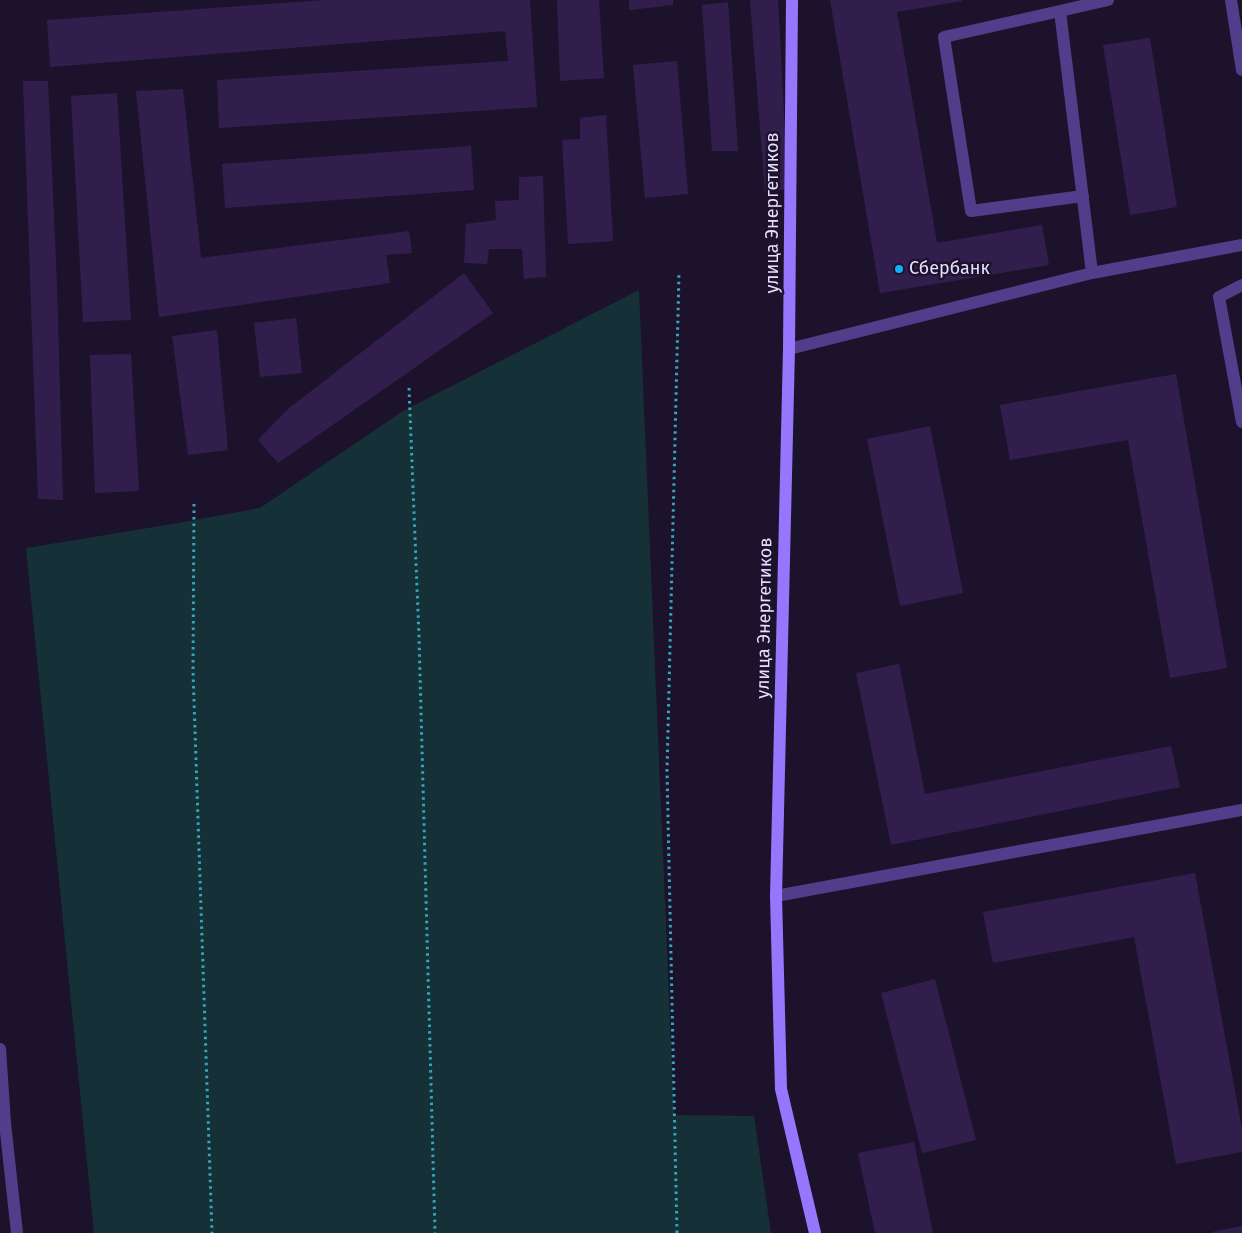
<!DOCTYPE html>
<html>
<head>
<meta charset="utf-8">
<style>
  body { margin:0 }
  canvas { display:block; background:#1c122c }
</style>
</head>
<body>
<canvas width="1242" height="1233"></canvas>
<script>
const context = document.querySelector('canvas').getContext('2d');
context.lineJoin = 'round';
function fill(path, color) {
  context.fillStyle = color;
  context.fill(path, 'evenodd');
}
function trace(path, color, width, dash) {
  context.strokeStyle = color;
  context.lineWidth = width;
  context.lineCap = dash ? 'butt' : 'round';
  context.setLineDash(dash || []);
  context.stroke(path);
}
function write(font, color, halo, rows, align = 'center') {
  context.font = font + ' "Fira Sans",sans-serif';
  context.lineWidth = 5;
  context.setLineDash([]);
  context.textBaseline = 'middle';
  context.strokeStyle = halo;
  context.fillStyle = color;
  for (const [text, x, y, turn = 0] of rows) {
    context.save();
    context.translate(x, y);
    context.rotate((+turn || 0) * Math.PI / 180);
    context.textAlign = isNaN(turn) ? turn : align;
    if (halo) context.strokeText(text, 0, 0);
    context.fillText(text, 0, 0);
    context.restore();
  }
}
const green = new Path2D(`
  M639 290 674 1115 754 1116 771 1233H94L26 548 179 523 260 508 403 411Z`);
const building = new Path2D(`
  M325 0H530L537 107 219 128 217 80 508 61 505 31 50 67 47 20Z
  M557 0H599L604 78 560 81Z
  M629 0H673V5L629 10Z
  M750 0H778L788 189 765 192Z
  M830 0H962V1L897 12 937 243 1042 225 1049 265 880 293Z
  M728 2 738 151H712L702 5Z
  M1150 38 1177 207 1130 215 1103 45Z
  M677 61 688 194 645 198 633 65Z
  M23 81H48L57 286 63 500 38 499Z
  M183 89 201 258 409 231 412 253 386 255 390 283 159 317 136 91Z
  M117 93 131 320 83 322 71 96Z
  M606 115 613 241 568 244 562 140 580 139V118Z
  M471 146 474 190 225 208 222 164Z
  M543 176 546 277 524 279 522 249H489L487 264 464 263 466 224 496 220 495 201 519 200V177Z
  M464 273 493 313 278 463 258 440 288 409Z
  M296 318 302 373 260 377 254 323Z
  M217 330 228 450 188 455 172 336Z
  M131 354 139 491 95 493 90 355Z
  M1176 374 1227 668 1170 678 1128 440 1010 460 1000 405Z
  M930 426 963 593 900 606 867 439Z
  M899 664 925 794 1171 746 1180 787 891 845 856 673Z
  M1195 873 1242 1129V1152L1176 1164 1134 937 993 963 983 912Z
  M935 979 976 1140 922 1153 881 993Z
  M914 1142 933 1233H875L858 1153Z
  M1242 1226V1233H1212V1232Z`);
const path = new Path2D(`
  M409 388 419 637 435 1233
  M194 504 193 671 212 1233
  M677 1233 667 771 679 273`);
const lane = new Path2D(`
  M1231 0 1242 70
  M1060 11 944 37 971 211 1083 196
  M1092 273 1060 11 1108 0
  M1242 285 1219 297 1242 422
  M789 349 1092 273 1242 245
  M776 896 1242 810
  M0 1049 5 1123 17 1233`);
const secondary = new Path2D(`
  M792 0 789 349 776 896 781 1089 815 1233`);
const markers = [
  [899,269,5,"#0db1fb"]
];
const streetNames = [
  ["улица Энергетиков",773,213,-90],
  ["улица Энергетиков",765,618,-89]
];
const poiNames = [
  ["Сбербанк",909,269]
];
fill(green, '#153036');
fill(building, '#321e4d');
trace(path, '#33a8bd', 3, [2.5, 4]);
trace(lane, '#513e8a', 12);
trace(secondary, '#9676fd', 12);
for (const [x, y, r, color] of markers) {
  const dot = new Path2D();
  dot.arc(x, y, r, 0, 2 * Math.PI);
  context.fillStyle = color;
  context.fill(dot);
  trace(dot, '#1c122c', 2);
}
write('18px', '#e8deff', '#1c122c', streetNames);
write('18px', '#e8deff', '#1c122c', poiNames, 'left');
</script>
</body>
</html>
